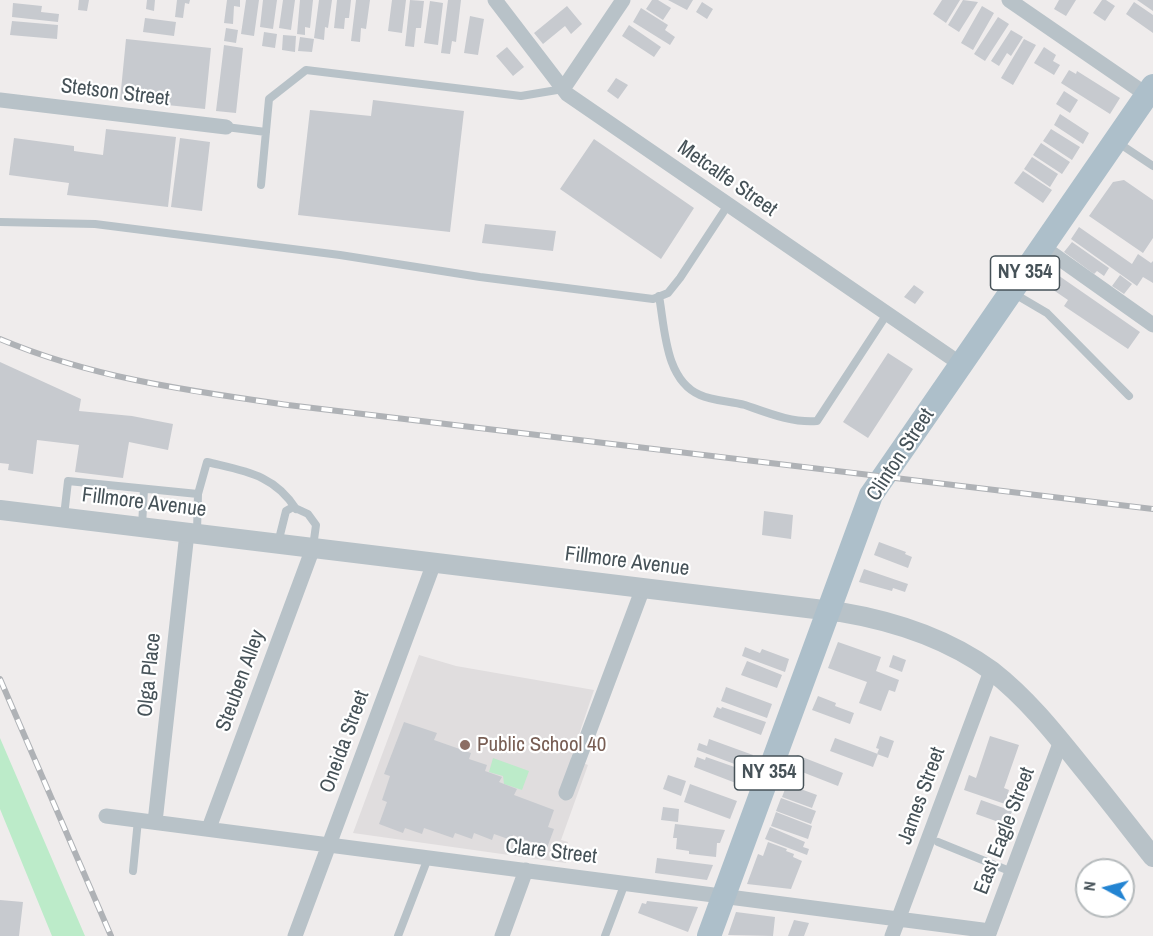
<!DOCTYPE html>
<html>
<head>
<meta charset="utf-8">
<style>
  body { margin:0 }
  #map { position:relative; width:1153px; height:936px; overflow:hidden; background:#efecec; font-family:"Archivo Narrow",sans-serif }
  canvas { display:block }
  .north { position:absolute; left:1075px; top:858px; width:60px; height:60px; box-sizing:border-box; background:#fff; border:2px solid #b5babc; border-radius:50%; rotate:277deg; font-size:16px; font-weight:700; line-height:24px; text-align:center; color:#465258 }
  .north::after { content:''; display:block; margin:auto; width:21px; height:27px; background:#2384d2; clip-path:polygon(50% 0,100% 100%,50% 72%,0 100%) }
</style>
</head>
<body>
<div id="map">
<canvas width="1153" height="936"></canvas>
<div class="north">N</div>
</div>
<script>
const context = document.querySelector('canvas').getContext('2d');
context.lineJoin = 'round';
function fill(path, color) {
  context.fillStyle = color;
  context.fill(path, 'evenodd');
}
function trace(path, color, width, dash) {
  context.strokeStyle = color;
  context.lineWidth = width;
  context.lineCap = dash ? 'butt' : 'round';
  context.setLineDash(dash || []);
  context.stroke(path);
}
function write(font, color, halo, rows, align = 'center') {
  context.font = font + ' "Archivo Narrow",sans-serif';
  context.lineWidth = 4.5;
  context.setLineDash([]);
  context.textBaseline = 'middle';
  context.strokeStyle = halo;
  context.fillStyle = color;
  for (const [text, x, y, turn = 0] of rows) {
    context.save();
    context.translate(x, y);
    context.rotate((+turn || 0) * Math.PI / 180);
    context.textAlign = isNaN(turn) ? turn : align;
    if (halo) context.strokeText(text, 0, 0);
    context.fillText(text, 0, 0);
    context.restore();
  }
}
const education = new Path2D(`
  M419 655 456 666 594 690 571 758 588 765 561 840 568 842 566 863 353 833Z`);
const green = new Path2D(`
  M0 738 85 936H52L0 809Z
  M493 758 529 771 522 790 504 784 503 776 489 772Z`);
const building = new Path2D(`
  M79 0H89L87 11 78 10Z
  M147 0H155L154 11 146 9Z
  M177 0H190L189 4 185 3 183 18 175 17Z
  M227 0H240V7L234 6 233 24 224 23Z
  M246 0H259L254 36 241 34Z
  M263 0H277L273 29 260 27Z
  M283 0H295L291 30 279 28Z
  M300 0H313L310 28 305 27V35L297 34Z
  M319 0H332L328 28 325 27 324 40 314 38Z
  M337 0H351L349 18H345L344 29 334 28Z
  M356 0H370L366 29 361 28 360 42 351 41Z
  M392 0H406L402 33 388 31Z
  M410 0 424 1 421 28H416L414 47 405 46Z
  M448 0H461L456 42 452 41 450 54 441 53Z
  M652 0H658L671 8 663 20 646 9Z
  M668 0H693L687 10Z
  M942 0H960L946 23 933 14Z
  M963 0 978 2 959 32 948 25Z
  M1059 0H1076L1066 16 1054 9Z
  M1102 0H1106L1115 6 1105 21 1093 13Z
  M1137 0H1153V11Z
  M430 1 443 3 438 45 424 43Z
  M702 2 713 9 707 19 696 12Z
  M1134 2 1153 15V33L1126 14Z
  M13 3 42 6 41 12 59 14 58 22 12 17Z
  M567 6 582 24 571 34 565 26 543 44 534 33Z
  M982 6 994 13 973 50 961 43Z
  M641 8 668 25 665 30 675 37 670 45 633 22Z
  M470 16 484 19 478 55 464 53Z
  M998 17 1009 24 985 61 974 54Z
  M145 18 176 22 174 36 143 32Z
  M12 21 58 25 57 39 10 35Z
  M629 25 661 47 654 57 622 36Z
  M226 28 238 30 236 43 224 41Z
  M1011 30 1023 37 1011 56 1007 53 999 66 991 61Z
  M264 32 277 34 275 48 262 46Z
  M283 35 296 36 295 52 282 50Z
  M300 37 314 39 312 52 298 51Z
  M126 39 211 48 205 109 120 100Z
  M1024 39 1036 45 1013 85 1001 78Z
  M224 45 243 48 236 113 216 111Z
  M507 47 524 67 513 76 496 56Z
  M1044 47 1056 55 1053 61 1060 65 1054 75 1034 63Z
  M1069 70 1076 74 1077 71 1120 98 1110 114 1061 83Z
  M616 78 628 85 618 99 607 91Z
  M1064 91 1078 100 1070 113 1056 104Z
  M373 100 464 111 450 232 298 215 310 110 371 116Z
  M1060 114 1089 133 1083 144 1054 125Z
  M106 129 176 137 168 207 67 195 69 183 9 175 14 138 74 146V151L103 155Z
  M1051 129 1080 147 1072 160 1043 141Z
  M180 138 210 142 202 211 171 207Z
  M594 139 694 208 661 259 560 189Z
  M1041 143 1070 162 1062 174 1033 155Z
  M1032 157 1058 174 1050 187 1024 169Z
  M1023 171 1052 190 1043 203 1014 183Z
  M1124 180 1153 200V238L1143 253 1089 216 1113 182Z
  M485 224 556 231 553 251 482 243Z
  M1079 227 1132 264 1138 254 1151 263 1153 261V283L1143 277 1137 286 1071 239Z
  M1072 242 1109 268 1104 276 1097 271 1094 274 1064 252Z
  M1052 271 1140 332 1128 349 1064 306 1068 300 1043 283Z
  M1120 275 1132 284 1124 294 1112 286Z
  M914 285 924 292 915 304 904 297Z
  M888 353 913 369 868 438 843 422Z
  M0 362 81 399 79 411 132 416 173 424 168 450 129 442 123 478 75 472 79 445 37 440 33 474 8 470 9 464 0 463Z
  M764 511 793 515 791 539 762 535Z
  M879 542 906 552 905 554 912 557 908 568 874 555Z
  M864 569 908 584 905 592 893 588 892 591 859 582Z
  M838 642 881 657 876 671 899 680 895 692 889 690 881 711 859 703 867 682 828 668Z
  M745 647 760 653 762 649 789 659 785 672 742 656Z
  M893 655 906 660 902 672 889 667Z
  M747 661 782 675 777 688 741 675Z
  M726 687 772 704 767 718 721 701Z
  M818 696 836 703 835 706 854 713 850 724 812 710Z
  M717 707 721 709 722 707 766 722 761 735 713 717Z
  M404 722 437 733 434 740 471 753 469 759 487 765 485 771 502 777 499 782 517 789 514 795 554 810 548 827 554 829 547 848 513 835 511 840 494 834 492 840 474 833 472 839 455 833 453 838 424 828 422 834 405 828 403 833 379 824 387 802 382 800 390 776 384 774Z
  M880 736 894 741 888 758 877 754 879 749 876 748Z
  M990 736 1019 745 1004 788 1009 790 1005 804 964 790 969 775 976 778Z
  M835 738 878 754 873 767 830 751Z
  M709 739 753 755 748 769 697 750 699 743 707 746Z
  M797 755 843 773 838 786 792 768Z
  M697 757 705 760 706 757 746 771 741 785 694 767Z
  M668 775 686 781 681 796 663 789Z
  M690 784 737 801 730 819 684 802Z
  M787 784 817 795 812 808 782 797Z
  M781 798 816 811 811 824 776 811Z
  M981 800 1012 811 1007 825 976 814Z
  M663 807 679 809 678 822 661 820Z
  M776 812 812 826 808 839 771 826Z
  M675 824 725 830 720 843H717L716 857 689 854V851L676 849 677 838H673Z
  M770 827 805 842 803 847 809 849 807 855 765 839Z
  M768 842 787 849 786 851 794 854 793 857 802 861 791 889 747 884 758 854 763 856Z
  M657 858 713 865 707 880 655 873Z
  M0 900 23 902 19 936H0Z
  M647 901 698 907 688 932 638 913 642 903 646 904Z
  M736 912 775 917 773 936 728 935Z
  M794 920 809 923 804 936H788Z`);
const service = new Path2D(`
  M226 127 266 132
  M1117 142 1153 166
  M261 185 269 99 306 70 521 96 563 89
  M0 222 95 224 340 255 480 277 653 299 668 293 680 278 728 205
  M1013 293 1047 313 1129 396
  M659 296C665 329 665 380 700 395 713 401 731 401 745 405 768 413 792 423 817 421L887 314
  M198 494 207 462C244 471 274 474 296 509
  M64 516 68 481 198 494 197 532
  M142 526 144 489
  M278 543 286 511 293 507 308 514 316 525 313 547
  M938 842 1012 872
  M133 871 138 820
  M398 936 428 858
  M605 936 625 883`);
const minor = new Path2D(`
  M495 0 567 94 962 365
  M1009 0 1147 95
  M563 89 623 0
  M0 100 226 127
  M1043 247 1153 325
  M566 793 643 588
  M106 816 990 931
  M155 822 187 533
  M209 828 313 548
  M295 936 434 563
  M502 936 526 870
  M892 936 991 671
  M988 936 1061 741`);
const tertiary = new Path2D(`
  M0 510 840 612C894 621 947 638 992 671 1029 700 1056 735 1085 771 1108 799 1130 828 1153 857`);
const primary = new Path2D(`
  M709 936 871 495 1153 86`);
const rail = new Path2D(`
  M0 339C92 378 190 391 288 405L1153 509
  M0 679 111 936`);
const markers = [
  [465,745,6,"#8d6e63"]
];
const shields = [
  [1025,273,69],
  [769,773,69]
];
const shieldNames = [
  ["NY 354",1025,273],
  ["NY 354",769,773]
];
const streetNames = [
  ["Stetson Street",115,93,7],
  ["Metcalfe Street",727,179,35],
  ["Clinton Street",901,455,-57],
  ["Fillmore Avenue",144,503,7],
  ["Fillmore Avenue",627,562,7],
  ["Olga Place",150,675,-84],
  ["Steuben Alley",241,681,-70],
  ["Oneida Street",345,742,-70],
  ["James Street",922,796,-70],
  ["East Eagle Street",1005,831,-69],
  ["Clare Street",551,852,7]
];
const educationNames = [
  ["Public School 40",477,745]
];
fill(education, '#e0ddde');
fill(green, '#bcebc9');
fill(building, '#c7cacf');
trace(service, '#b8c2c8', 8);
trace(minor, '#b8c2c8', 15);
trace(tertiary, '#b8c2c8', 20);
trace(primary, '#adbfca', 24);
trace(rail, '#afb2b6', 6);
trace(rail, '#fff', 4, [11]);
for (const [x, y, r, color] of markers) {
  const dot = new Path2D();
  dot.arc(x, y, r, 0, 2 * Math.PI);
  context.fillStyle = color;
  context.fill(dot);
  trace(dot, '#fff', 2);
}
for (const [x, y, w] of shields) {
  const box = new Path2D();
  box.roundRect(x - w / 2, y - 17, w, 34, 4.5);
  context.fillStyle = '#fff';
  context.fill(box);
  trace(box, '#465258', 1.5);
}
write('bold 20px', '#465258', null, shieldNames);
write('21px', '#465258', '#fff', streetNames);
write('21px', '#785e54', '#fff', educationNames, 'left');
</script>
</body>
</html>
